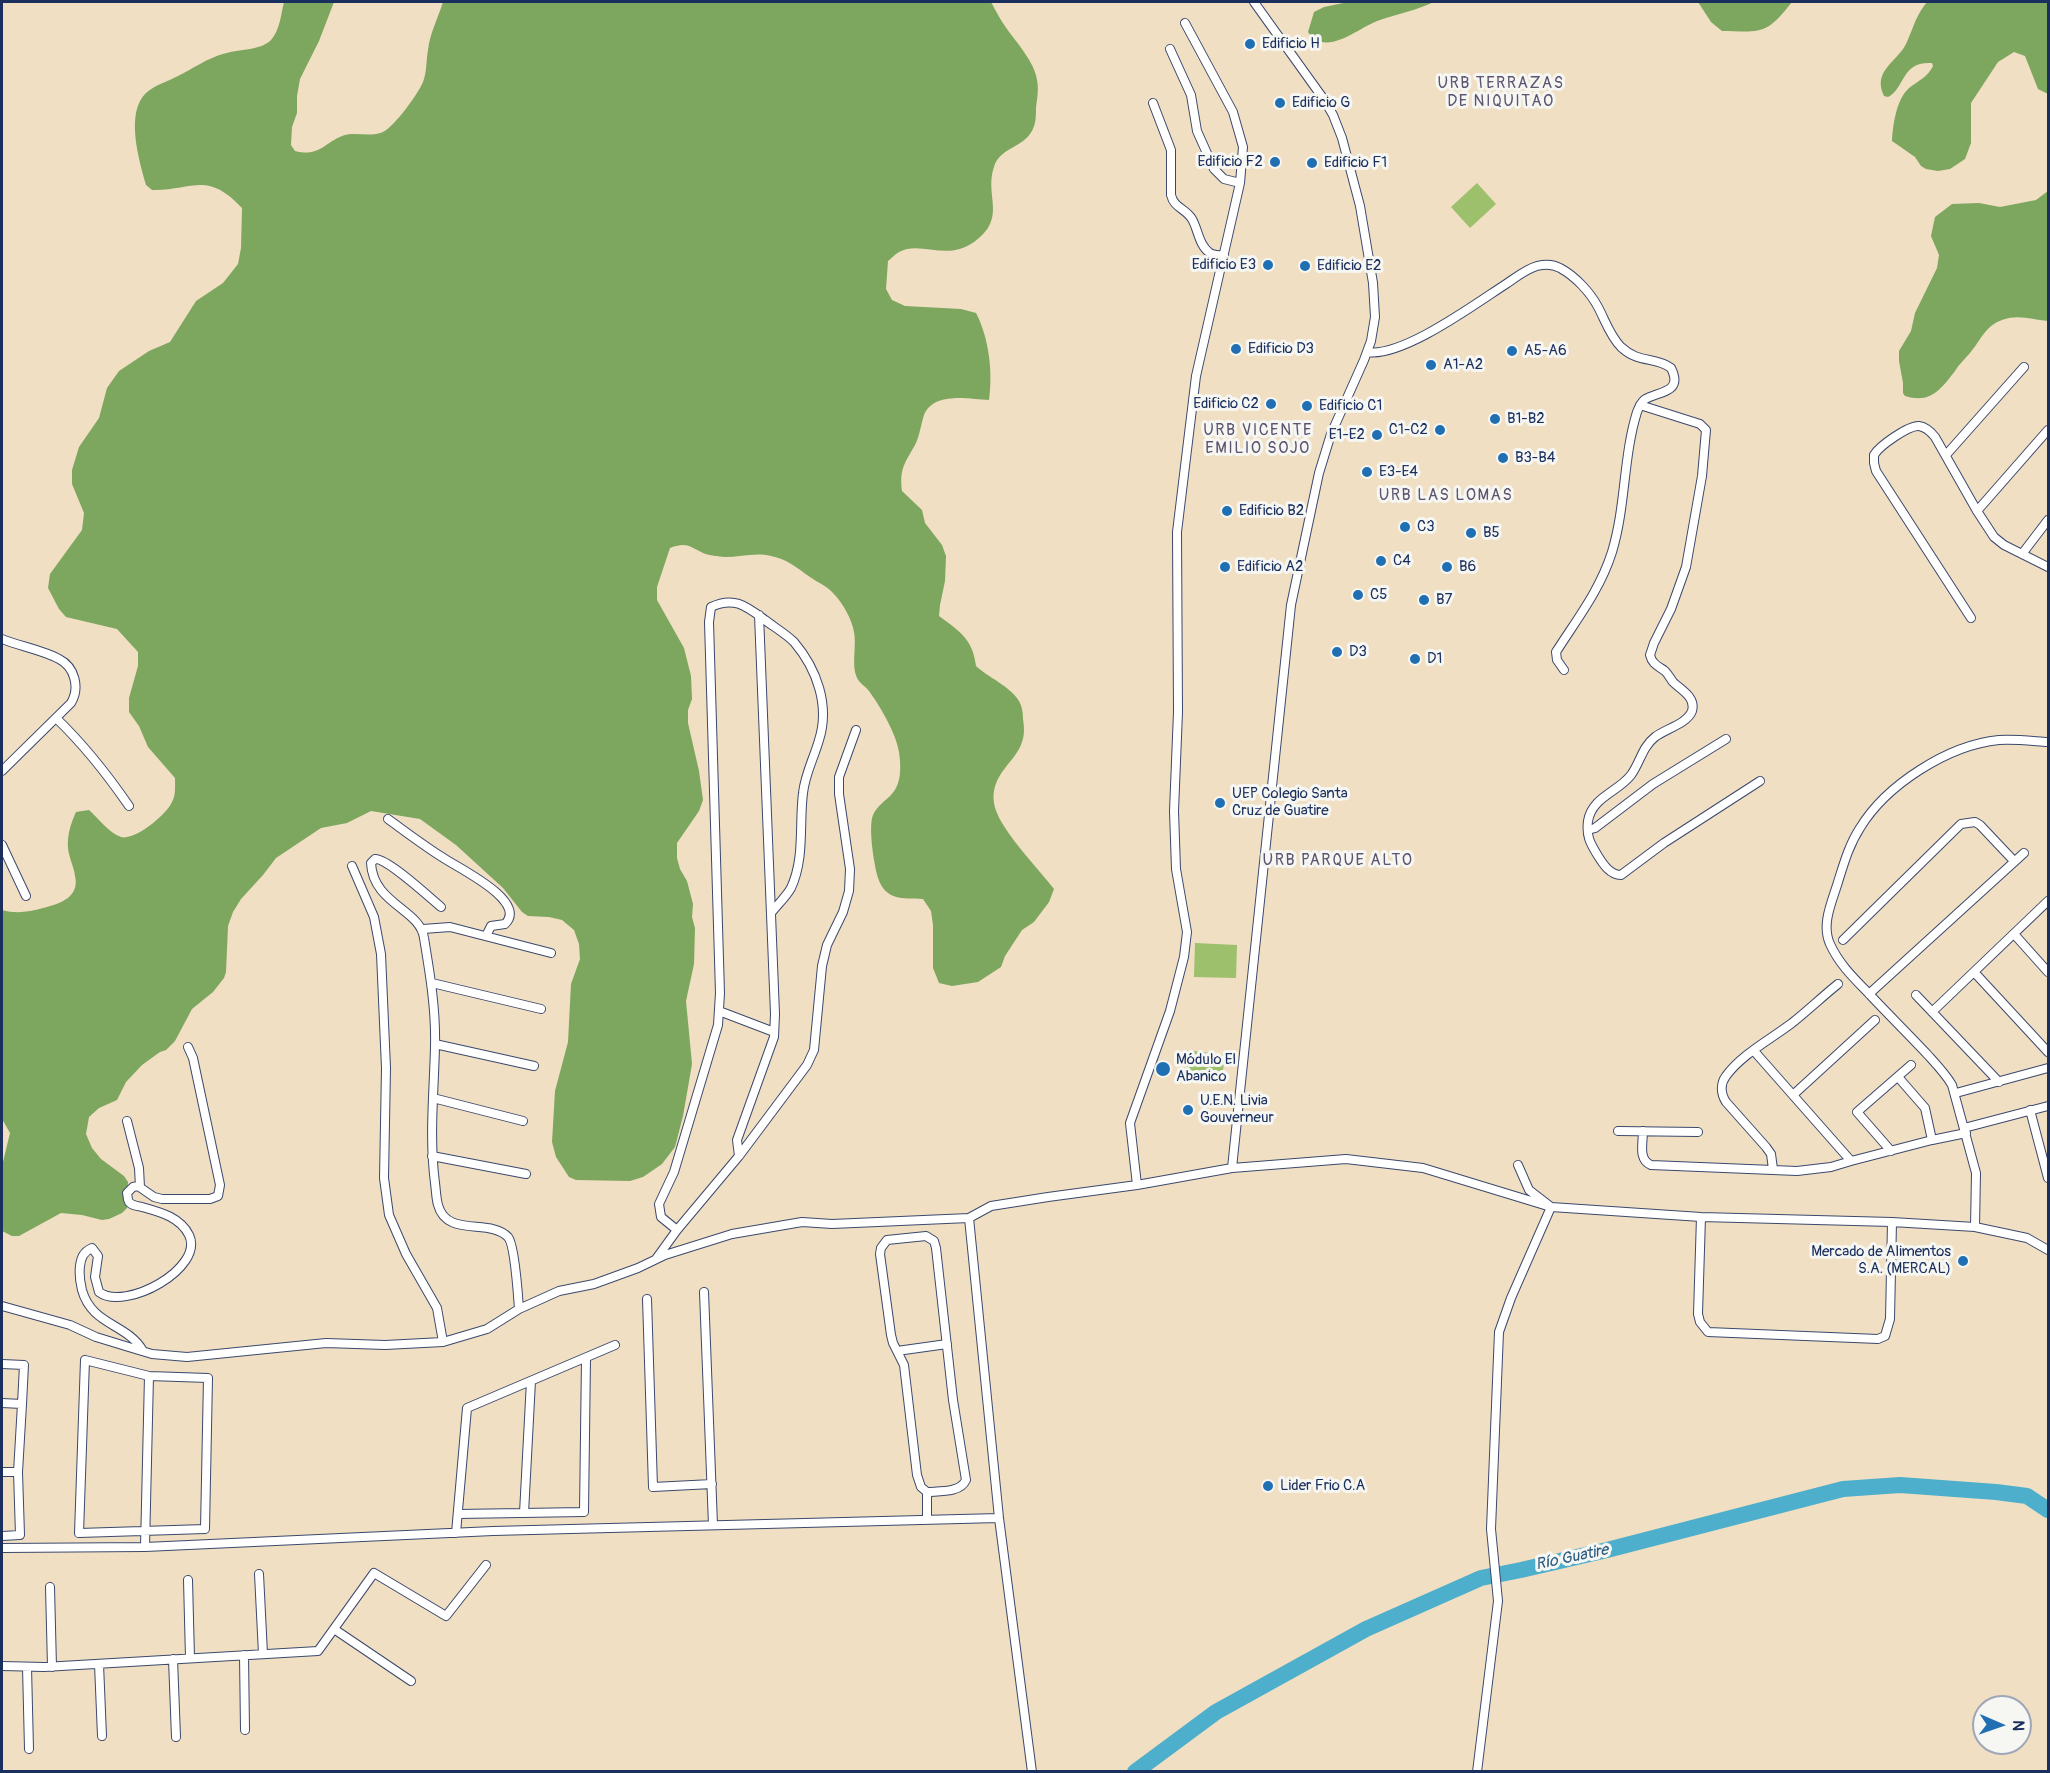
<!DOCTYPE html>
<html>
<head>
<meta charset="utf-8">
<style>
  body { margin:0 }
  #map { position:relative; width:2050px; height:1773px; overflow:hidden; background:#f0dfc2; font-family:Pangolin,sans-serif }
  canvas { display:block }
  .frame { position:absolute; inset:0; border:3px solid #1b2f5e; pointer-events:none }
  .north { position:absolute; left:1972px; top:1695px; width:60px; height:60px; box-sizing:border-box; background:#f6f6f2; border:2px solid #9ea6b7; border-radius:50%; rotate:92deg; font-size:16px; font-weight:700; line-height:24px; text-align:center; color:#1b2f5e }
  .north::after { content:''; display:block; margin:auto; width:21px; height:27px; background:#1f6fb2; clip-path:polygon(50% 0,100% 100%,50% 72%,0 100%) }
</style>
</head>
<body>
<div id="map">
<canvas width="2050" height="1773"></canvas>
<div class="frame"></div>
<div class="north">N</div>
</div>
<script>
const context = document.querySelector('canvas').getContext('2d');
context.lineJoin = 'round';
function fill(path, color) {
  context.fillStyle = color;
  context.fill(path, 'evenodd');
}
function trace(path, color, width, dash) {
  context.strokeStyle = color;
  context.lineWidth = width;
  context.lineCap = dash ? 'butt' : 'round';
  context.setLineDash(dash || []);
  context.stroke(path);
}
function write(font, color, halo, rows, align = 'center') {
  context.font = font + ' Pangolin,sans-serif';
  context.lineWidth = 6;
  context.setLineDash([]);
  context.textBaseline = 'middle';
  context.strokeStyle = halo;
  context.fillStyle = color;
  for (const [text, x, y, turn = 0] of rows) {
    context.save();
    context.translate(x, y);
    context.rotate((+turn || 0) * Math.PI / 180);
    context.textAlign = isNaN(turn) ? turn : align;
    if (halo) context.strokeText(text, 0, 0);
    context.fillText(text, 0, 0);
    context.restore();
  }
}
const green = new Path2D(`
  M1477 183 1496 204 1470 228 1451 207Z
  M1195 943 1237 945 1236 978 1194 977Z
  M1187 1050 1225 1055 1222 1078 1184 1073Z`);
const forest = new Path2D(`
  M284 2H334L319 41 300 79 297 96V113L292 127 291 145 295 151C319 157 323 144 342 136 354 131 370 138 383 132 394 127 418 94 423 82 427 71 426 61 428 50 430 33 438 18 443 2H991C996 11 1001 21 1007 29 1017 43 1035 63 1037 80 1039 89 1037 99 1036 108 1036 117 1036 126 1030 134 1020 148 999 149 994 167 984 196 1008 218 974 242 946 262 921 240 899 252 895 254 891 259 888 261L886 289 892 300 905 306 961 309 976 313C989 338 993 372 989 400 969 399 934 391 924 415 921 424 920 434 916 443 906 462 899 467 902 491L922 510 925 523 942 545 946 556 945 581 940 605 939 616C959 631 973 639 976 666 989 678 1010 686 1019 701 1022 706 1023 713 1023 719 1024 726 1025 734 1022 742 1016 762 990 774 994 803 997 827 1039 869 1054 889L1049 902 1034 922 1022 930 1005 956 1001 967 978 982 952 986 939 983 933 968V925L931 911 923 899C902 898 886 901 878 878 874 865 868 827 873 815 877 806 885 801 891 795 902 784 901 766 899 752 896 733 880 706 869 691 866 687 862 685 859 681 850 669 857 647 854 632 852 619 842 602 833 593 827 586 817 582 810 577 797 568 787 559 771 556 755 552 741 557 725 557 718 556 710 556 703 553 689 546 686 542 670 548L657 587V600L684 648 691 676 692 699 688 710V723L699 771 703 800 699 811 677 843V858L680 869 687 881 693 904 692 917 695 928 694 964 686 1001 692 1064 683 1116 675 1147 662 1164 643 1177 630 1181 576 1180 569 1177 556 1157 552 1142 555 1091 568 1042 571 984 580 959 579 944 574 930 562 920 549 917 528 916 522 912 503 888 456 845 420 819 371 811 347 823 321 828 276 858 263 875 241 899 233 912 228 926 226 972 224 978 213 992 192 1009 175 1041 166 1050 160 1052 142 1065 126 1082 117 1100 99 1108 89 1117 86 1134 92 1148 101 1159 124 1176 128 1182 127 1208 122 1213 109 1219 102 1220 82 1215 61 1213 19 1236H12L2 1231V1166L10 1133 2 1119V910C16 914 29 912 43 908 60 904 80 897 75 876 74 867 69 858 68 848 67 835 71 823 76 812L89 810C98 818 109 833 121 837 135 841 167 814 172 802 176 795 175 786 175 778L148 747 139 726 129 712V698L138 666V652L117 629 66 617 59 609 48 588 50 574 82 530 84 513 72 484V470L79 447 99 418 107 388 119 371 149 351 170 342 196 301 223 283 238 264 241 248 242 208C206 170 193 191 152 190L146 185C139 160 125 113 146 93 156 84 167 82 178 76 192 69 208 58 223 54 237 49 260 51 271 40 280 30 281 14 284 2Z
  M1348 2H1434C1417 10 1398 14 1380 20 1360 26 1326 59 1308 32L1314 12 1324 7Z
  M1698 2H1792C1766 35 1762 32 1722 31L1711 22Z
  M1927 2H2048V94L2038 89 2025 56 2014 52 1998 62 1971 103V143L1965 159 1950 169 1938 171 1926 169 1921 166 1915 157 1892 141C1893 125 1896 100 1909 88 1918 81 1928 77 1933 66L1932 63C1901 61 1906 87 1888 97L1884 96C1872 71 1897 62 1906 44 1914 27 1915 17 1927 2Z
  M2048 191V321C2032 320 2019 314 2002 320 1985 326 1981 340 1970 353 1965 359 1959 364 1955 371 1941 389 1931 404 1905 396L1903 393V383L1899 361V351L1911 331 1915 313 1937 268 1939 255 1931 236 1935 217 1952 204 1979 203 2000 207 2036 200Z`);
const river = new Path2D(`
  M1135 1772 1216 1712 1366 1629 1481 1578 1521 1570 1607 1550 1843 1489 1900 1485 1996 1492 2027 1496 2048 1510`);
const minor = new Path2D(`
  M1170 49 1191 95 1197 131 1214 169 1224 179 1240 183
  M1153 103 1171 150V195C1174 208 1185 208 1192 219 1198 229 1199 246 1210 253 1213 255 1219 255 1224 256
  M1367 352C1402 358 1475 304 1506 284 1515 278 1526 269 1537 266 1545 264 1553 264 1560 268 1575 276 1590 292 1598 307 1605 320 1610 336 1621 347 1639 364 1655 356 1671 368 1684 394 1657 391 1644 400 1641 403 1639 407 1637 412 1623 457 1626 506 1612 552 1600 590 1577 619 1556 652L1557 660 1564 670
  M1640 405 1700 424 1706 430 1702 476 1686 567 1671 609 1654 643 1650 655C1652 664 1658 666 1665 671 1668 674 1670 678 1673 682 1681 690 1696 697 1692 711 1687 724 1665 729 1655 737 1642 747 1640 763 1631 775 1618 792 1592 797 1588 821 1586 836 1590 843 1598 856 1603 864 1610 875 1621 875L1664 843 1760 781
  M1946 455 2024 367
  M1977 511 2048 430
  M2022 554 2048 520
  M1971 618 1876 471 1874 463V455C1879 446 1909 425 1919 426 1926 427 1931 432 1935 437L1977 511 1994 537 2004 545 2048 567
  M2 639C19 646 43 650 59 659 75 667 80 688 71 703L2 771
  M56 718C84 745 107 774 129 806
  M388 819C406 832 423 845 442 857 456 867 529 901 505 924L491 926 486 936
  M1588 830 1595 828 1653 784 1726 739
  M2 845 26 896
  M352 866 374 917 381 954 386 1068 384 1178 389 1215 406 1254 437 1308 443 1342
  M441 907C429 897 387 858 375 859L371 863C373 904 420 909 424 938 430 974 436 1010 435 1046 434 1092 429 1137 435 1183 436 1190 436 1198 438 1205 447 1238 490 1218 508 1237 515 1245 518 1296 519 1309
  M423 929 450 927 551 953
  M2014 934 2048 972
  M1843 940 1961 824 1975 822 1980 825 2014 861
  M1974 972 2048 1052
  M432 983 541 1009
  M1869 994 2024 853
  M1916 995 1999 1082
  M719 1011 774 1032
  M1932 1012 2048 901
  M435 1044 534 1066
  M1754 1051 1851 1161 1932 1140 1966 1133
  M1898 1077 1925 1108 1932 1140
  M1956 1093 2048 1068
  M1793 1095 1875 1020
  M433 1098 523 1121
  M2030 1110 2048 1178
  M127 1121 139 1168 140 1187
  M1964 1128 2048 1106
  M1618 1131 1698 1132
  M1643 1131C1643 1143 1638 1160 1651 1165L1797 1171 1831 1167 1851 1161
  M1891 1151 1857 1112 1911 1065
  M432 1156 526 1174
  M739 1156 737 1140 774 1037 775 1014 759 615
  M1232 1168 1291 605 1319 473 1331 434 1364 360 1371 341 1375 317 1373 283 1360 206 1342 138 1333 115 1325 101 1254 2
  M1773 1169 1771 1154 1766 1147 1726 1102C1721 1094 1720 1084 1726 1076 1741 1055 1771 1039 1792 1023 1807 1011 1822 997 1838 984
  M1137 1185 1130 1123 1170 1011 1184 957 1187 932 1176 869 1174 811 1178 712 1177 532 1196 376 1240 183 1243 147 1233 112 1185 23
  M1701 1217 1698 1314 1700 1322 1708 1332 1878 1339 1885 1336 1890 1319 1892 1222
  M969 1218 999 1518 1032 1772
  M1975 1227 1976 1173 1952 1085C1945 1073 1935 1063 1926 1053 1908 1034 1890 1016 1872 997 1856 980 1840 966 1830 944 1821 924 1832 902 1838 882 1844 863 1849 845 1860 828 1886 785 1948 745 1999 740 2015 739 2032 741 2048 742
  M677 1230 661 1217 659 1204 674 1172 718 1025 720 993 709 622 711 607C734 596 746 606 765 620 774 627 786 634 794 642 817 669 830 706 819 740 814 758 805 774 803 793 799 824 805 858 791 888 786 897 777 905 771 913
  M926 1236 934 1241 936 1248 953 1400 966 1480C960 1493 940 1491 927 1492L921 1487 917 1475 904 1365 893 1343 891 1335 880 1254 881 1248 887 1240Z
  M656 1259 677 1230 739 1156 807 1065 814 1050 822 966 827 945 843 912 849 891 850 869 839 794V777L856 730
  M704 1292 713 1525
  M647 1299 653 1487 712 1484
  M2 1306 70 1325 96 1337 132 1348 152 1354 187 1357 326 1343 385 1345 443 1342 487 1329 519 1309 559 1291 594 1284 638 1268 665 1255 732 1234 802 1222 832 1224 969 1218 991 1206 1048 1197 1137 1185 1232 1168 1346 1159 1423 1168 1551 1207 1701 1217 1892 1222 1975 1227 2027 1238 2048 1250
  M143 1351C127 1323 92 1326 82 1290 80 1282 79 1274 80 1266 81 1258 83 1252 92 1248L98 1256 95 1277 99 1292C125 1312 205 1268 189 1235 180 1217 160 1212 142 1207 138 1206 132 1206 129 1202 127 1199 128 1196 127 1193L133 1187 138 1186 154 1197 162 1199H210L218 1196 220 1185 193 1058 188 1047
  M897 1351 947 1344
  M85 1360 149 1376 208 1378 205 1529 79 1533Z
  M2 1364 24 1365 22 1404 2 1403
  M2 1472H18L20 1535 2 1536
  M18 1472 22 1404
  M927 1492V1520
  M524 1513 531 1381
  M458 1514 584 1512 586 1358
  M456 1533 467 1408 615 1345
  M145 1547 149 1376
  M2 1548 145 1547 493 1531 999 1518
  M259 1574 263 1654
  M188 1580 190 1658
  M50 1587 52 1667
  M334 1629 411 1681
  M244 1655 245 1730
  M173 1659 176 1737
  M99 1664 102 1736
  M2 1666 44 1667 318 1651 374 1573 446 1616 486 1565
  M27 1667 29 1749
  M1477 1772 1498 1601 1491 1529 1499 1332 1511 1298 1551 1207 1529 1190 1518 1165`);
const markers = [
  [1250,44,6,"#1f6fb2"],
  [1280,103,6,"#1f6fb2"],
  [1275,162,6,"#1f6fb2"],
  [1312,163,6,"#1f6fb2"],
  [1268,265,6,"#1f6fb2"],
  [1305,266,6,"#1f6fb2"],
  [1236,349,6,"#1f6fb2"],
  [1512,351,6,"#1f6fb2"],
  [1431,365,6,"#1f6fb2"],
  [1271,404,6,"#1f6fb2"],
  [1307,406,6,"#1f6fb2"],
  [1495,419,6,"#1f6fb2"],
  [1440,430,6,"#1f6fb2"],
  [1377,435,6,"#1f6fb2"],
  [1503,458,6,"#1f6fb2"],
  [1367,472,6,"#1f6fb2"],
  [1227,511,6,"#1f6fb2"],
  [1405,527,6,"#1f6fb2"],
  [1471,533,6,"#1f6fb2"],
  [1381,561,6,"#1f6fb2"],
  [1225,567,6,"#1f6fb2"],
  [1447,567,6,"#1f6fb2"],
  [1358,595,6,"#1f6fb2"],
  [1424,600,6,"#1f6fb2"],
  [1337,652,6,"#1f6fb2"],
  [1415,659,6,"#1f6fb2"],
  [1220,803,6,"#1f6fb2"],
  [1163,1069,8,"#1f6fb2"],
  [1188,1110,6,"#1f6fb2"],
  [1963,1261,6,"#1f6fb2"],
  [1268,1486,6,"#1f6fb2"]
];
const poiNames = [
  ["Edificio H",1262,44],
  ["Edificio G",1292,103],
  ["Edificio F2",1263,162,"right"],
  ["Edificio F1",1324,163],
  ["Edificio E3",1256,265,"right"],
  ["Edificio E2",1317,266],
  ["Edificio D3",1248,349],
  ["A5-A6",1524,351],
  ["A1-A2",1443,365],
  ["Edificio C2",1259,404,"right"],
  ["Edificio C1",1319,406],
  ["B1-B2",1507,419],
  ["C1-C2",1428,430,"right"],
  ["E1-E2",1365,435,"right"],
  ["B3-B4",1515,458],
  ["E3-E4",1379,472],
  ["Edificio B2",1239,511],
  ["C3",1417,527],
  ["B5",1483,533],
  ["C4",1393,561],
  ["Edificio A2",1237,567],
  ["B6",1459,567],
  ["C5",1370,595],
  ["B7",1436,600],
  ["D3",1349,652],
  ["D1",1427,659],
  ["UEP Colegio Santa",1232,794],
  ["Cruz de Guatire",1232,811],
  ["Módulo El",1176,1060],
  ["Abanico",1176,1077],
  ["U.E.N. Livia",1200,1101],
  ["Gouverneur",1200,1118],
  ["Mercado de Alimentos",1951,1252,"right"],
  ["S.A. (MERCAL)",1951,1269,"right"],
  ["Lider Frio C.A",1280,1486]
];
const neighbourhoodNames = [
  ["URB TERRAZAS",1501,84],
  ["DE NIQUITAO",1501,102],
  ["URB VICENTE",1258,431],
  ["EMILIO SOJO",1258,449],
  ["URB LAS LOMAS",1446,496],
  ["URB PARQUE ALTO",1338,861]
];
const waterNames = [
  ["Río Guatire",1572,1558,-12]
];
fill(green, '#9cc06b');
fill(forest, '#7da65f');
trace(river, '#4dafcc', 16);
trace(minor, '#3b496d', 10);
trace(minor, '#fff', 8);
for (const [x, y, r, color] of markers) {
  const dot = new Path2D();
  dot.arc(x, y, r, 0, 2 * Math.PI);
  context.fillStyle = color;
  context.fill(dot);
  trace(dot, '#f6f6f2', 2);
}
write('15px', '#1b2f5e', '#f6f6f2', poiNames, 'left');
context.letterSpacing = '1.5px';
write('16px', '#5c536f', '#f6f6f2', neighbourhoodNames);
context.letterSpacing = '0px';
write('italic 16px', '#2c5c84', '#f6f6f2', waterNames);
</script>
</body>
</html>
